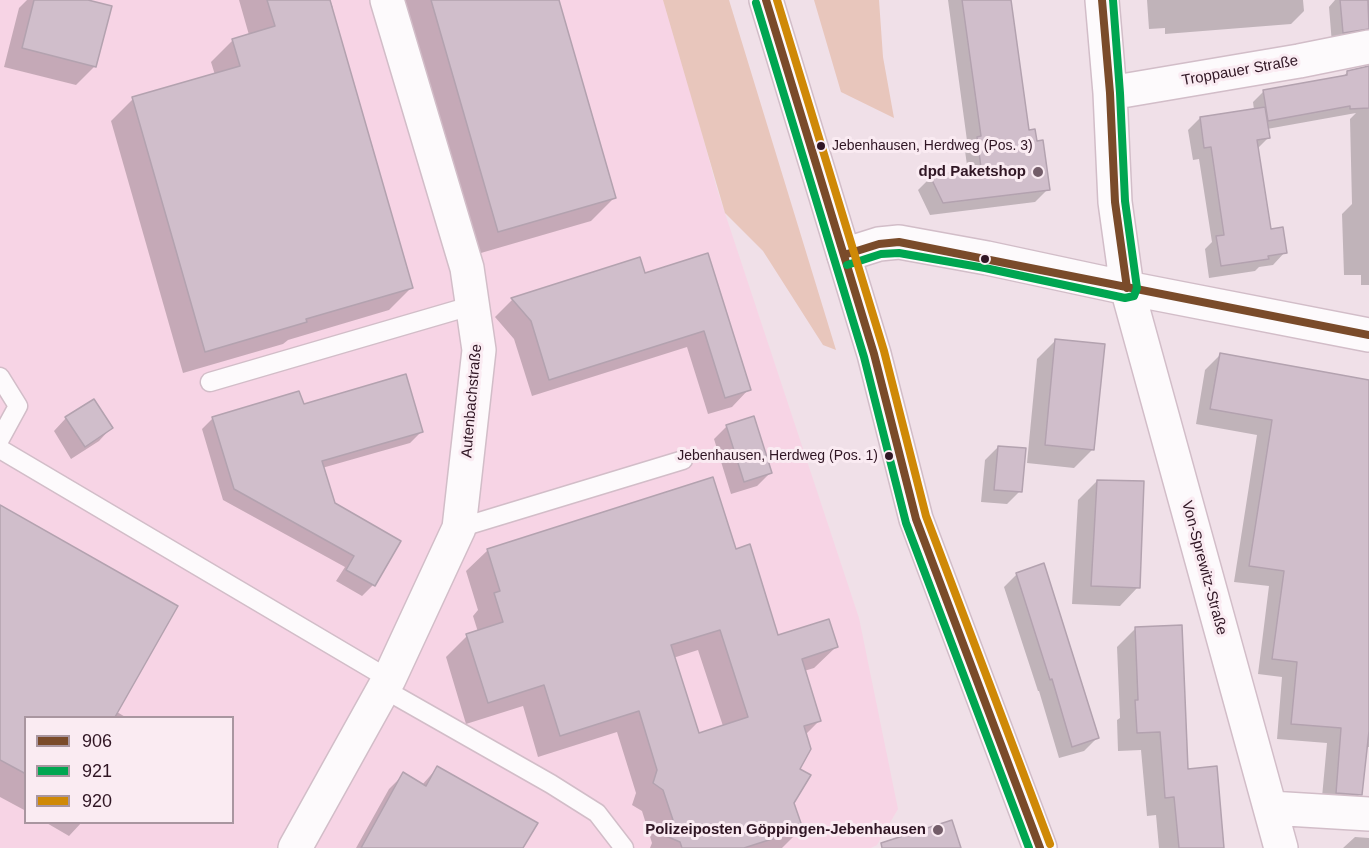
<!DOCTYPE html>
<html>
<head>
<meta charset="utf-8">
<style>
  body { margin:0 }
  #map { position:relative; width:1369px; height:848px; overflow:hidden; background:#f0e0e8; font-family:Helvetica,sans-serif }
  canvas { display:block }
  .legend { position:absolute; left:24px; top:716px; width:210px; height:108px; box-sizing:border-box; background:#faebf2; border:2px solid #a996a0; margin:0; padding:8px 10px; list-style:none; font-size:18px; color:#301624 }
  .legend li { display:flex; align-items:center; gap:12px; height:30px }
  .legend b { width:30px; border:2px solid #a996a0 }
</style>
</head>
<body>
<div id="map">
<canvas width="1369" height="848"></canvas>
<ul class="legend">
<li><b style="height:8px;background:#7a4b2a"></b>906</li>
<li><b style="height:8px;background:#00a651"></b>921</li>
<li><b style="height:8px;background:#cf8907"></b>920</li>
</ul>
</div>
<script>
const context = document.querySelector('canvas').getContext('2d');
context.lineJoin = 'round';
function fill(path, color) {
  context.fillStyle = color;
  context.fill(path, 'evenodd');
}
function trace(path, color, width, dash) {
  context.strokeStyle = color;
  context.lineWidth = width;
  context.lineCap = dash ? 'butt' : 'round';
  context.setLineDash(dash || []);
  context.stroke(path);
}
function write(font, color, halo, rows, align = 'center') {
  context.font = font + ' Helvetica,sans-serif';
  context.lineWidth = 6;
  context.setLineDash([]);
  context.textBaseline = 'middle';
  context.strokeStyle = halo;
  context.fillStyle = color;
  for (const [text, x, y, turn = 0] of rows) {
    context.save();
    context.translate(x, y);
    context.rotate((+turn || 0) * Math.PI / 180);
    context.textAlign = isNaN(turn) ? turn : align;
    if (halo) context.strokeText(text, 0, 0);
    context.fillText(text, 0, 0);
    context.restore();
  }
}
const built = new Path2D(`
  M0 0H666L717 189 859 618 898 809 877 845 871 848H0ZM26 718H232V822H26Z`);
const green = new Path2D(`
  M663 0H729L836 350 823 345 763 251 725 213Z
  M814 0H879L883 57 894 118 841 92Z`);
const shadow = new Path2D(`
  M27 0H81L95 66 76 85 4 67 19 8Z
  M239 0H330L333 8 331 10 411 288 389 310 288 340 283 344 183 373 111 121 133 99 215 75 211 62 233 40 249 35Z
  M401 0H558L615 197 591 221 474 255Z
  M948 0H1010L1028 131 1048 189 1035 202 930 215 918 190 931 177 968 172 965 151 968 148Z
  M1147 0H1303L1304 11 1291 24 1165 34V28L1149 29Z
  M1335 0H1369V29L1357 40 1332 44 1329 7Z
  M1369 68V285H1361V275H1344L1342 214 1352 204 1350 119 1356 113 1267 129 1269 137 1257 149 1269 231 1285 252 1273 265 1259 267 1255 271 1209 278 1205 249 1212 242 1199 159 1193 160 1188 130 1200 118 1254 110 1253 102 1263 92 1342 77 1348 72Z
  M707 255 749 389 732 407 708 414 687 347 532 396 514 339 495 317 512 300 639 259 644 275Z
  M1055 341 1093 449 1074 468 1027 463 1037 359Z
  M1221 354 1369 381V747H1365L1360 794 1345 810 1321 808 1327 743 1277 739 1282 677 1258 674 1269 586 1234 582 1257 435 1196 424 1205 370Z
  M303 406 421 432 410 443 322 468 334 504 399 542 373 585 362 596 336 581 345 567 223 500 202 429 213 418Z
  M66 418 111 428 99 441 71 459 54 431Z
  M727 426 770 473 757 486 731 494 714 439Z
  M998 447 1020 491 1007 504 981 502 985 460Z
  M1097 481 1138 587 1120 606 1072 604 1078 500Z
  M0 507 117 712 127 718H26V811L0 797Z
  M488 550H735L777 637 836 647 814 668 804 671 820 720 805 735 798 769 793 802 801 829 782 848H650L652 843 642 811 632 805 636 793 617 732 538 757 523 706 466 724 446 657 467 636 478 632 473 616 478 610 466 571ZM698 650 723 726 698 735 673 658Z
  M1017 574 1097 738 1084 751 1059 758 1039 691H1038L1004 587Z
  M1135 629 1186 770 1223 848H1159L1156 815 1147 816 1141 750 1118 751 1117 720 1120 718 1117 647Z
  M437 768 521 848H356L389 789 404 774 422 785Z
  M45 822H82L69 836Z
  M1355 837 1369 838V848H1343Z`);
const building = new Path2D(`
  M34 0H88L112 6 96 67 22 48Z
  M267 0H330L413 288 306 319 307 322 205 352 132 97 240 66 232 39 275 26Z
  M431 0H559L616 198 498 232Z
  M962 0H1011L1029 130 1035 129 1037 141 1043 140 1050 190 943 203 930 176 981 168 977 137 981 136Z
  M1340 0H1368L1369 29 1343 33Z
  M1369 66V108L1350 109V106L1268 121 1263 90 1347 75V71Z
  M1265 107 1270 138 1257 140 1271 229 1283 227 1287 253 1268 256 1269 259 1221 266 1216 236 1224 235 1211 147 1204 148 1200 117Z
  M708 253 751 390 725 398 704 331 549 380 531 321 511 298 640 257 645 273Z
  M1055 339 1105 344 1094 450 1045 445Z
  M1220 353 1369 380V731L1362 795 1336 793 1341 728 1291 724 1297 662 1272 659 1284 571 1249 566 1272 420 1210 409Z
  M406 374 423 432 322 461 335 503 401 541 375 586 346 570 354 556 234 489 212 417 299 391 304 404Z
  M94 399 113 428 85 447 65 417Z
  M754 416 772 473 744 482 726 425Z
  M998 446 1026 448 1022 492 994 490Z
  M713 477 736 549 750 544 778 635 829 619 838 647 802 659 821 721 804 726 811 749 800 769 811 775 794 803 803 829 744 848H682L680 842 666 836 673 820 663 790 653 783 657 770 639 711 560 736 544 685 488 703 466 634 503 622 494 593 500 591 487 549ZM720 630 748 717 699 733 671 645Z
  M1097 480 1144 481 1140 588 1091 586Z
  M0 505 178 606 115 717H26V774L0 760Z
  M1044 563 1099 738 1072 747 1052 679 1050 680 1016 573Z
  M1182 625 1188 769 1217 766 1224 848H1179L1174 797 1165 798 1160 732 1137 733 1135 700H1138L1135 627Z
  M437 766 538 823 523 848H361L403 772 426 786Z
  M952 820 961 848H882L881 843Z`);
const service = new Path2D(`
  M0 377 18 406 0 439
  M210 382 474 305
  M0 449 389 679
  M459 528 683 460
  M384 689 551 784 597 813 624 848`);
const minor = new Path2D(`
  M1102 0 1110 93 1115 202 1127 288 1281 848
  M1110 93 1299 61 1369 47
  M844 255 879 244 899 242 987 258 1127 288 1369 335
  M1270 808 1369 814
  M295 848 389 679 459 528 479 350 467 268 387 0`);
const secondary = new Path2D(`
  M766 0 874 354 916 519 1040 848`);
const bus1 = new Path2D(`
  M766 0 874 354 916 519 1040 848
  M1102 0 1110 93 1115 202 1127 288
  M844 255 879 244 899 242 1369 335`);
const bus2 = new Path2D(`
  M756 3 864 357 906 523 1029 848
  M847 265 881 254 899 253 985 268 1125 298 1134 296 1137 288 1125 201 1120 93 1113 0`);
const bus3 = new Path2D(`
  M777 0 884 351 926 516 1050 844`);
const markers = [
  [821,146,5,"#301624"],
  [1038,172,6,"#735d69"],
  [985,259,5,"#301624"],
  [889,456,5,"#301624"],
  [938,830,6,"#735d69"]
];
const busNames = [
  ["Jebenhausen, Herdweg (Pos. 3)",832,146],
  ["Jebenhausen, Herdweg (Pos. 1)",878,456,"right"]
];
const streetNames = [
  ["Troppauer Straße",1240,71,-10],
  ["Autenbachstraße",472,401,-85],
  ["Von-Sprewitz-Straße",1204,568,75]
];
const poiNames = [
  ["dpd Paketshop",1026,172],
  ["Polizeiposten Göppingen-Jebenhausen",926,830]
];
fill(built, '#f7d4e5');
fill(green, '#e8c6bc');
fill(shadow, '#0003');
fill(building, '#d0becb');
trace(building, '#b3a2af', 1.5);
trace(service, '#d2bdc8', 21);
trace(minor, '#d2bdc8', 36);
trace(secondary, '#d2bdc8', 36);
trace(service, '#fdfafc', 18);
trace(minor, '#fdfafc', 33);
trace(secondary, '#fdfafc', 33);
trace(bus1, '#7a4b2a', 8);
trace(bus2, '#00a651', 8);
trace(bus3, '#cf8907', 8);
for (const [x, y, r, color] of markers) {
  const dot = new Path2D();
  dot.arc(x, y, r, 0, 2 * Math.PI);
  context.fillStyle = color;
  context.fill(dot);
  trace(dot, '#faebf2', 2);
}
write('14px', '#301624', '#faebf2', busNames, 'left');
write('15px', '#301624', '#faebf2', streetNames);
write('bold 15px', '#301624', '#faebf2', poiNames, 'right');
</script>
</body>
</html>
